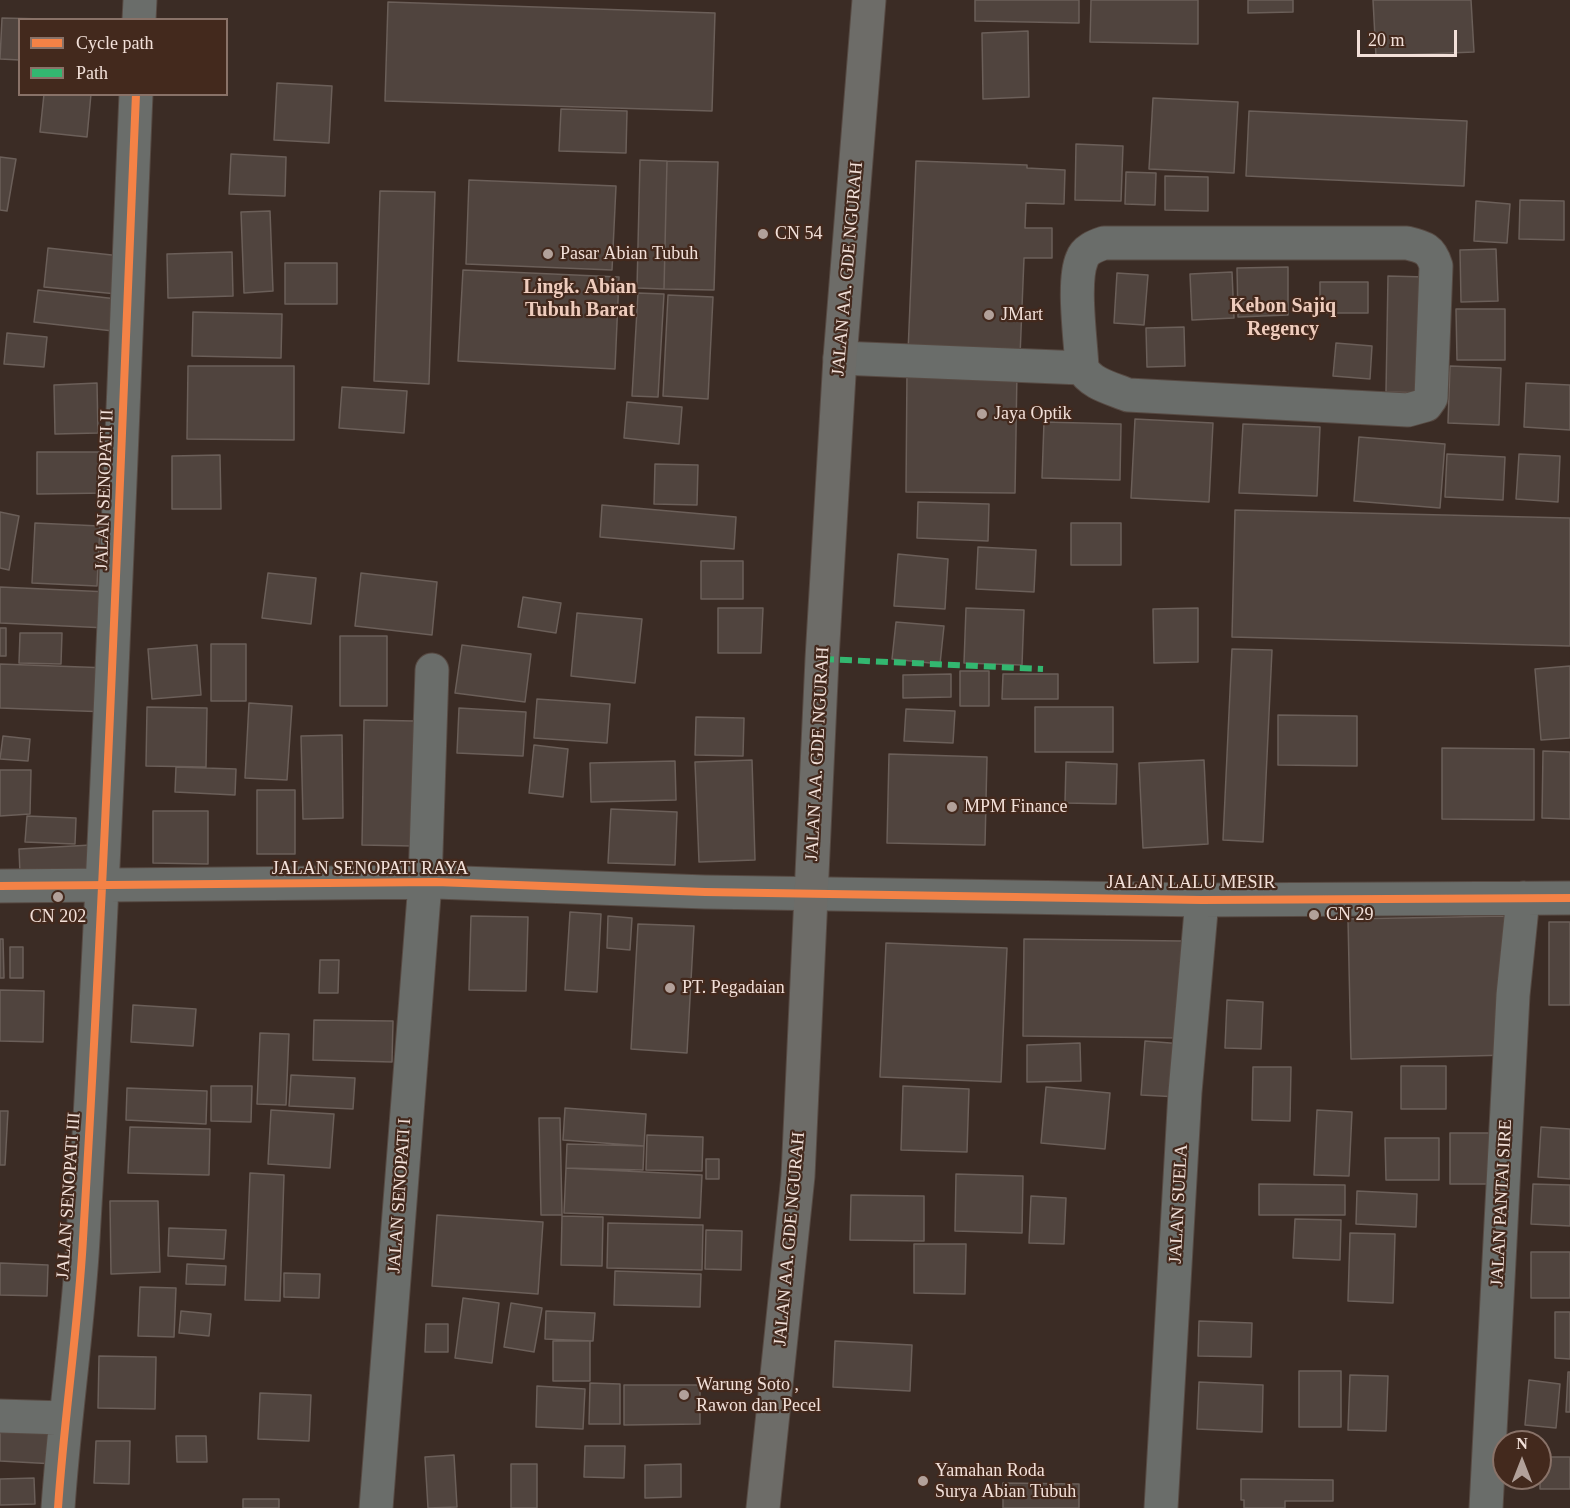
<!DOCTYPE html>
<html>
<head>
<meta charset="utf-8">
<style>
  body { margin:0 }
  #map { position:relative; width:1570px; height:1508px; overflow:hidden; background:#3b2c25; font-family:"Times New Roman",serif }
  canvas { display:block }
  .legend { position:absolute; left:18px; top:18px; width:210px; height:78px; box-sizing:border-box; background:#43291d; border:2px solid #897268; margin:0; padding:8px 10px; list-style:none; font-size:18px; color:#f2e0d9 }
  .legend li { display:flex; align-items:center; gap:12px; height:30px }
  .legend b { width:30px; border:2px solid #897268 }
  .north { position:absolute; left:1492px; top:1430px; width:60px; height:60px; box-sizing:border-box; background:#43291d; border:2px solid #897268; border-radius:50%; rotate:0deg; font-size:16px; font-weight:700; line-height:24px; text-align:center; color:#f2e0d9 }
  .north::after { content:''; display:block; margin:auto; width:21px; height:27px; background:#b2a19a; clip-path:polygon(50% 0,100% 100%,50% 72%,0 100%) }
  .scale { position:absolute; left:1357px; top:30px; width:100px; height:27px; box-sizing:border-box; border:3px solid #f2e0d9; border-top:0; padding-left:8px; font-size:18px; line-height:21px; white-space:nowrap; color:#f2e0d9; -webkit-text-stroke:4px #43291d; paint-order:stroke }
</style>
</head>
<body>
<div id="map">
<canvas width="1570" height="1508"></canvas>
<ul class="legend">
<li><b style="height:8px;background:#f48246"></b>Cycle path</li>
<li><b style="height:8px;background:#33b770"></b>Path</li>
</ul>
<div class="north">N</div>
<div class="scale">20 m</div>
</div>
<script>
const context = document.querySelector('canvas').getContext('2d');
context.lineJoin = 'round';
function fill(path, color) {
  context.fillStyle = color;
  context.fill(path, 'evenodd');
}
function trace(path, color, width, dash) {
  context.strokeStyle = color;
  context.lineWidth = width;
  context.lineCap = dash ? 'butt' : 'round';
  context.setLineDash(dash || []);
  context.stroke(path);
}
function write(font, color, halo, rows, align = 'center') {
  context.font = font + ' "Times New Roman",serif';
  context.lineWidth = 4.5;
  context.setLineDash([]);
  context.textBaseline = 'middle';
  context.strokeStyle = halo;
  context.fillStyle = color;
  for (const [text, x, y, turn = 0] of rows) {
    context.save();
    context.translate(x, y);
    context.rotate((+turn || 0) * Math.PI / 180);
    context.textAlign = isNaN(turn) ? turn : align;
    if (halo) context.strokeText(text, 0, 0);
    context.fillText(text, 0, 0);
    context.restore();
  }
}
const building = new Path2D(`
  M975 0H1079V23L975 21Z
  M1091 0H1198V44L1090 42Z
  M1248 0H1293V12L1248 13Z
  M1373 0H1471L1474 52 1376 56Z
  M388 2 715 13 712 111 385 101Z
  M2 18 43 19 20 20V60L0 59Z
  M1028 31 1029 97 983 99 982 33Z
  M277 83 332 86 329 143 274 140Z
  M44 94H91L87 137 40 132Z
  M1153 98 1238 102 1234 173 1149 169Z
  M561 109 627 111 626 153 559 151Z
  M1249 111 1467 121 1464 186 1246 176Z
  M1076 144 1123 146 1121 201 1075 200Z
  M231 154 286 157 285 196 229 194Z
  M0 157 16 159 7 211 0 210Z
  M640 160 667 161 664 289 637 288Z
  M667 161 718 162 714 290 664 289Z
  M916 161 1027 165V168L1065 170 1064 204 1026 203 1025 228H1052V258H1024L1020 356 908 352Z
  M1126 172 1156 173 1155 205 1125 204Z
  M1165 176 1208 177V211L1165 210Z
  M469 180 616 186 612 270 466 264Z
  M380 191 435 192 429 384 374 381Z
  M1520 200 1564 201V240L1519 239Z
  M1476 201 1510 204 1507 243 1474 241Z
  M270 211 273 291 244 293 241 212Z
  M48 248 121 256 117 294 44 287Z
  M1496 249 1498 301 1461 302 1460 250Z
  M232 252 233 296 168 298 167 254Z
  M285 263H337V304H285Z
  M1288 267V315L1238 317 1237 268Z
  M463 270 619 277 615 369 458 361Z
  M1232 272 1234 318 1192 320 1190 274Z
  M1117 273 1148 275 1144 325 1114 323Z
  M1388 276 1427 277 1425 393 1386 392Z
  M1320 282H1368V313H1320Z
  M38 290 117 299 113 331 34 322Z
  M638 293 664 294 658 397 632 396Z
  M668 295 713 297 708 399 663 396Z
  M1456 309H1505V360H1457Z
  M193 312 282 314 281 358 192 356Z
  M1184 327 1185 366 1147 367 1146 328Z
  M7 333 47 337 44 367 4 364Z
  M1336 343 1372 346 1370 379 1333 376Z
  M188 366H294V440L187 439Z
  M1450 366 1501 368 1499 425 1448 423Z
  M907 370 1017 372 1015 493 906 492Z
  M97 383 98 433 55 434 54 385Z
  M1526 383 1570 385V430L1524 427Z
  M342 387 407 391 404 433 339 428Z
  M627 402 682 407 679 444 624 438Z
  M1135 419 1213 423 1209 502 1131 498Z
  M1044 422 1121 424 1120 480 1042 478Z
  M1243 424 1320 427 1317 496 1239 493Z
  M1359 437 1445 444 1440 508 1354 501Z
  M37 452H107V493L37 494Z
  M1447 454 1505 457 1503 500 1445 497Z
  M1519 454 1560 456 1558 502 1516 499Z
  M220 455 221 509H172V456Z
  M655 464 698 465 697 505 654 504Z
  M918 502 989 504 988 541 917 538Z
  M602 505 736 517 734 549 600 537Z
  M1235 510 1570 518V646L1232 637Z
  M0 512 19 516 9 570 0 568Z
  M35 523 100 526 97 586 32 583Z
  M1071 523H1121V565H1071Z
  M978 547 1036 550 1034 592 976 589Z
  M898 554 948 559 945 609 894 606Z
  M701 561H743V599H701Z
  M268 573 316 578 311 624 262 618Z
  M361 573 437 582 432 635 355 626Z
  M0 587 109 592 107 628 0 623Z
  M523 597 561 603 556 633 518 627Z
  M718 608H763L761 653H718Z
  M966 608 1024 610 1022 665 964 663Z
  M1198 608V662L1154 663 1153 609Z
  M577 613 642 619 635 683 571 676Z
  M896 622 944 626 940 664 892 659Z
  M0 628H6V656H0Z
  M20 633H62L61 664 19 663Z
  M340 636H387V706H340Z
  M211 644H246V701H211Z
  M197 645 201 695 152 699 148 649Z
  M462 645 531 654 525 702 455 693Z
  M1232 649 1272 650 1263 842 1223 840Z
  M0 664 109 668 108 712 0 708Z
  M1570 666V738L1541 740 1535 669Z
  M960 671H989V706H960Z
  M951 674V697L903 698V675Z
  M1003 674H1058V699H1002Z
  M537 699 610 704 607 743 534 738Z
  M249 703 292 706 287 780 245 778Z
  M147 707 207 708 206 767 146 766Z
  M1035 707H1113V752H1035Z
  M459 708 526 712 523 756 457 753Z
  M906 709 955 711 953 743 904 741Z
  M1278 715 1357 716V766L1278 765Z
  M696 717 744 718 743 756 695 755Z
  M364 720 415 721 413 846 362 845Z
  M342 735 343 818 303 819 301 736Z
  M3 736 30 739 28 761 0 759Z
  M534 745 568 749 563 797 529 793Z
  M1442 748 1534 749V820L1442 819Z
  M1543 751 1570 752V819L1542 818Z
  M889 754 987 757 985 845 887 843Z
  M752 760 755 860 699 862 695 762Z
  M1204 760 1208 844 1143 848 1139 763Z
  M675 761 676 800 591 802 590 763Z
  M1066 762 1117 764 1116 804 1065 803Z
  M176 767 236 769 235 795 175 792Z
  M0 770H31L30 814 0 816Z
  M257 790H295V854H257Z
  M611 809 677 812 675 865 608 863Z
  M153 811H208V864L153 863Z
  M27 816 76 818 75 844 25 842Z
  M91 845 92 871 20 874 19 849Z
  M570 912 601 914 597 992 565 990Z
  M471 916 528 917 526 991 469 990Z
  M608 916 632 918 630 950 607 948Z
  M1505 916 1509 1055 1351 1059 1348 919Z
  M1549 922H1570V1005H1549Z
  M638 924 694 926 687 1053 631 1049Z
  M0 939H3L4 978H0Z
  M1024 939 1183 941 1182 1038 1023 1036Z
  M886 943 1007 948 1001 1082 880 1077Z
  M10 947H23V978H10Z
  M320 960H339L338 993H319Z
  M0 990 44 991 43 1042 0 1041Z
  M1227 1000 1263 1002 1261 1049 1225 1048Z
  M133 1005 196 1009 193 1046 131 1042Z
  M314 1020 393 1021 392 1062 313 1060Z
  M260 1033 289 1034 286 1105 257 1104Z
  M1145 1041 1183 1044 1179 1097 1141 1095Z
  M1080 1043 1081 1081 1027 1082V1045Z
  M1401 1066H1446V1109H1401Z
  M1253 1067H1291L1290 1121 1252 1120Z
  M291 1075 355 1078 353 1109 289 1106Z
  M211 1086H252L251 1122 211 1121Z
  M903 1086 969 1089 967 1152 901 1150Z
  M1046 1087 1110 1093 1105 1149 1041 1143Z
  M127 1088 207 1091 206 1124 126 1120Z
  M565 1108 646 1114 644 1146 563 1140Z
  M271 1110 334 1114 330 1168 268 1164Z
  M1317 1110 1352 1112 1349 1176 1314 1175Z
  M0 1111H8L5 1165H0Z
  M539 1118H560L562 1215H541Z
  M130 1127 210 1129 209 1175 128 1173Z
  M1541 1127 1570 1129V1179L1538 1177Z
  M1450 1133H1500V1184H1450Z
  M647 1135 703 1137 702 1171 646 1170Z
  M1385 1138H1439V1180H1386Z
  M567 1144 644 1146 643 1170 566 1168Z
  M706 1159H719V1179H706Z
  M566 1168 702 1175 700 1218 564 1213Z
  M250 1173 284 1175 280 1301 245 1300Z
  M956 1174 1023 1176 1022 1233 955 1231Z
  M1259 1184 1345 1185V1215H1259Z
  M1533 1184 1570 1185V1226L1531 1224Z
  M1357 1191 1417 1194 1416 1227 1356 1224Z
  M851 1195 924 1196V1241L850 1240Z
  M1031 1196 1066 1198 1064 1244 1029 1243Z
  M110 1201H158L160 1272 111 1274Z
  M437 1215 543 1222 538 1294 432 1286Z
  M562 1216 603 1217 602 1266 561 1265Z
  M1295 1219 1341 1220 1340 1260 1293 1258Z
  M608 1223 703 1225 702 1270 607 1268Z
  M169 1228 226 1230 224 1259 168 1256Z
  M706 1230 742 1231 741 1270 705 1269Z
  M1350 1233 1395 1234 1393 1303 1348 1301Z
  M914 1244H966L965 1294 914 1293Z
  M1531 1252H1570V1298H1531Z
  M0 1263 48 1265 47 1296 0 1295Z
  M187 1264 226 1266 225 1285 186 1284Z
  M615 1271 701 1274 700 1307 614 1305Z
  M284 1273 320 1274 319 1298 284 1297Z
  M140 1287 176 1288 174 1337 138 1336Z
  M463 1298 499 1303 492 1363 455 1358Z
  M511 1303 542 1308 534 1352 504 1347Z
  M181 1311 211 1314 209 1336 179 1333Z
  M546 1311 595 1313 593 1341 545 1339Z
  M1555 1312H1570V1359L1555 1358Z
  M1199 1321 1252 1323 1251 1357 1198 1356Z
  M426 1324H448V1352H425Z
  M553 1341H590V1381H553Z
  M835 1341 912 1345 910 1391 833 1387Z
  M99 1356 156 1357 155 1409 98 1408Z
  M1299 1371H1341V1427H1299Z
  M1568 1372H1570V1412H1566Z
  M1350 1375 1388 1376 1386 1431 1348 1430Z
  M1529 1380 1560 1384 1556 1428 1525 1425Z
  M1199 1382 1263 1385 1262 1432 1197 1429Z
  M590 1383 620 1384V1424H589Z
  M624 1385H700V1424L624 1425Z
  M537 1386 585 1389 583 1429 536 1427Z
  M260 1393 311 1395 309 1441 258 1439Z
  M0 1425 57 1428 55 1464 0 1461Z
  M176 1436H206L207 1462H177Z
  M96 1441H130L129 1484 94 1483Z
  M585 1446H625L624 1478 584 1477Z
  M454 1455 457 1507 428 1508 425 1457Z
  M1540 1457H1570V1489H1540Z
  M511 1464H537V1508H511Z
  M681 1464V1497L645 1498V1465Z
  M34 1478 35 1504 0 1505V1479Z
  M1241 1479 1333 1480V1501H1285V1508H1244V1500H1241Z
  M1003 1483 1079 1484V1508H1003Z
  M243 1499H279V1508H243Z`);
const minor = new Path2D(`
  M139 20 140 0
  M1104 243H1407C1424 247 1431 249 1436 266L1431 398 1426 405 1408 410 1128 395C1111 388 1091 384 1082 368 1081 342 1072 282 1082 259 1085 250 1095 246 1104 243Z
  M840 358 1082 368
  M0 886 436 882 705 892 1202 900 1570 898
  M0 1416 64 1418
  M58 1508C64 1418 78 1329 83 1239 106 858 120 476 136 94
  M376 1508 425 883 432 670
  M1161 1508 1185 1092 1202 900
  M1486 1508 1513 995 1523 898`);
const major = new Path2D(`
  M763 1508 798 1176 822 659 840 358 869 0`);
const quiet = new Path2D(`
  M822 659 1043 669`);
const cycleway = new Path2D(`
  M0 886 436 882 705 892 1202 900 1570 898
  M58 1508C64 1418 78 1329 83 1239 106 858 120 476 136 94`);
const markers = [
  [763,234,6,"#b2a19a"],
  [548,254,6,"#b2a19a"],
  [989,315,6,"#b2a19a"],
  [982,414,6,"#b2a19a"],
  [952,807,6,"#b2a19a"],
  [58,897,6,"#b2a19a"],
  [1314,915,6,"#b2a19a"],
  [670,988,6,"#b2a19a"],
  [684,1395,6,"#b2a19a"],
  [923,1481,6,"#b2a19a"]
];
const poiNames = [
  ["CN 54",775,234],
  ["Pasar Abian Tubuh",560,254],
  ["JMart",1001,315],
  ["Jaya Optik",994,414],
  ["MPM Finance",964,807],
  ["CN 29",1326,915],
  ["CN 202",58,917,"center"],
  ["PT. Pegadaian",682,988],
  ["Warung Soto ,",696,1385],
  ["Rawon dan Pecel",696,1406],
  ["Yamahan Roda",935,1471],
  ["Surya Abian Tubuh",935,1492]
];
const streetNames = [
  ["JALAN AA. GDE NGURAH",848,269,-85],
  ["JALAN SENOPATI II",105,490,-88],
  ["JALAN AA. GDE NGURAH",818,754,-87],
  ["JALAN SENOPATI RAYA",370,869],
  ["JALAN LALU MESIR",1191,883],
  ["JALAN SENOPATI III",69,1196,-86],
  ["JALAN SENOPATI I",400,1196,-86],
  ["JALAN PANTAI SIRE",1502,1203,-87],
  ["JALAN SUELA",1179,1204,-87],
  ["JALAN AA. GDE NGURAH",790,1239,-85]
];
const neighbourhoodNames = [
  ["Lingk. Abian",580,288],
  ["Tubuh Barat",580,311],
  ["Kebon Sajiq",1283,307],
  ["Regency",1283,330]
];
fill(building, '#50443e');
trace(building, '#6b5f59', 1.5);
trace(minor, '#574a43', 35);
trace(major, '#574a43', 35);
trace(minor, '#6a6d6a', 33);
trace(major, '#6d6c68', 33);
trace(quiet, '#33b770', 6, [12, 6]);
trace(cycleway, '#f48246', 8);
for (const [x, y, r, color] of markers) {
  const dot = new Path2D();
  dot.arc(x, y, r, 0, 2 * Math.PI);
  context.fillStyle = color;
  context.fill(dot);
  trace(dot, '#43291d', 2);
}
write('18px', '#f2e0d9', '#43291d', poiNames, 'left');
write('18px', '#f2e0d9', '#43291d', streetNames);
write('bold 20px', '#eeccbd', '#43291d', neighbourhoodNames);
</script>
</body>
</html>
